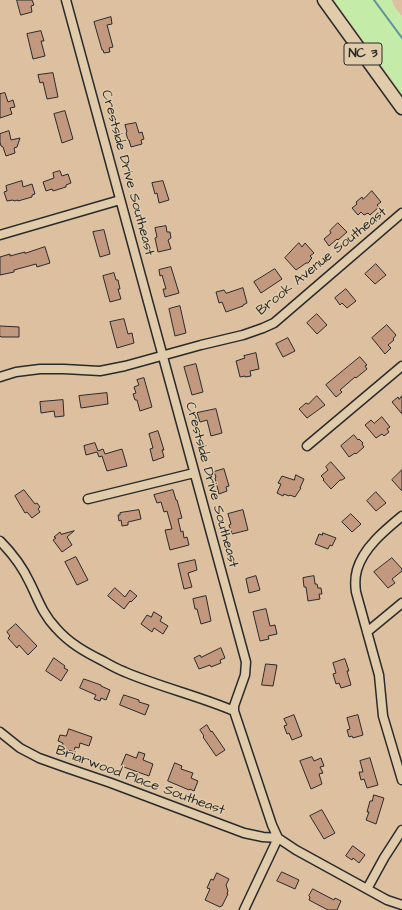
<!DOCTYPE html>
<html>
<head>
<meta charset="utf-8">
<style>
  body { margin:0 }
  canvas { display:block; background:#ddc0a0 }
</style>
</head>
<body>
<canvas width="402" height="910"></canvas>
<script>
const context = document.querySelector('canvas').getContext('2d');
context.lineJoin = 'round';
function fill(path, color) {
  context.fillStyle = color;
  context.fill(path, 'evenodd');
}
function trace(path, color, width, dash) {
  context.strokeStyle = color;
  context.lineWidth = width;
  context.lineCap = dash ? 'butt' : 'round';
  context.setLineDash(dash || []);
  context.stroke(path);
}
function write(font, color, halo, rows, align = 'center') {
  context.font = font + ' "Architects Daughter",sans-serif';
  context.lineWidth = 3;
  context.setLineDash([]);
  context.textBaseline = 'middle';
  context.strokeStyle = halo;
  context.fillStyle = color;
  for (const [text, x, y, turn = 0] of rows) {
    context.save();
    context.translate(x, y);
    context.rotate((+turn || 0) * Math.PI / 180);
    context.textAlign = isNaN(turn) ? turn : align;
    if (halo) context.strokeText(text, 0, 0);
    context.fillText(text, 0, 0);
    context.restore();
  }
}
const green = new Path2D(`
  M334 0H392L394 6 402 16V94Z`);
const stream = new Path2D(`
  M374 0 402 38`);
const building = new Path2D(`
  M17 0H32L34 5 31 6 32 12 21 15Z
  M111 17 112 24 107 25 113 47 109 48 110 52 104 53 103 50H102L94 22Z
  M41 31 44 41H41L45 56 33 59 27 34Z
  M53 73 58 97 47 99 43 82 40 83 38 75Z
  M5 93 8 102 13 100 15 107 10 108 12 114 0 118V94Z
  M65 111 73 139 62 143 54 114Z
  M136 123 139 133 142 132 144 139 141 140 142 144 131 147 129 140H128L126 133 127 132 125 125Z
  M9 131 11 140 20 138 17 147 14 148 15 153 6 156 3 147 1 146 0 142V134Z
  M60 171 62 176 68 174 71 183 66 185V187L53 191 52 189 46 191 43 182 54 178 53 173Z
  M22 181 23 187 32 184 35 194 32 195V197L18 201V200L14 201 13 200 7 201 4 192 7 191 6 186Z
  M163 181 169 200 159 203 157 193 155 194 152 183Z
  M372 191 381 202 377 205 379 207 370 215 368 213 364 215 361 212 358 215 352 208 357 204 356 202 362 197 363 199Z
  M338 223 347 232 338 240 337 239 329 246 324 239 331 233 330 231Z
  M166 226 167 232H170L171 238 168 240 171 249 158 252 155 238 157 237 155 228Z
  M104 230 110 254 100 257 93 232Z
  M299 243 302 247 305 243 314 253 310 256 312 258 310 260V261L308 263H306L296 270 285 258Z
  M45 247 50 263 37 267 36 264 14 270V272L0 275V257L10 254V256L25 252V253Z
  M376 264 386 275 375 284 365 274Z
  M171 267 179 293 165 297 163 289H166L162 275 160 276 159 270Z
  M275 269 282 279 261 293 254 282Z
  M114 273 116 280H118L120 289H118L121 299 110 302 103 276Z
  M243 288 247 303 243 305V306L226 312 222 302 219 303 216 292 224 290 226 293Z
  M346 289 356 301 347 308 342 303 340 305 335 298Z
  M180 306 186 333 175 336 169 309Z
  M317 314 327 325 317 334 307 323Z
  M124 319 128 334 132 333 134 343 117 348 110 322Z
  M387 325 396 335 393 339 394 340 388 345 391 348 385 354 372 338Z
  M0 326 19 327V337H1L0 336Z
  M288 338 295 351 283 357 276 344Z
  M256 353 259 369 250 371 251 376 245 377V376L240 377 236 361 245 358 244 356Z
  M360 357 367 365 365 366 367 369 356 378 355 377 340 390 342 392 336 397 326 385Z
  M196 364 203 392 192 395 184 367Z
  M144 378 152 407 140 411 137 400H135L133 394 136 393 134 387 139 385 137 380Z
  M107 393 108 404 81 408 79 396Z
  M317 396 325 405 307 418 299 409 306 403 308 404Z
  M402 396V414L392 402 398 397 399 399Z
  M63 400 64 416 55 417 54 411 41 413 40 402Z
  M216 409 222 433 211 436 207 420 200 422 197 413Z
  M382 417 390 427 387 429 389 432 384 436 382 434 376 438 365 425 371 420 374 423Z
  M158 431 164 450H162L164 457 153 461 150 449 153 448 149 434Z
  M354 435 358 440 359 439 363 443 362 444 364 447 356 454 355 453 349 457 341 446Z
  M95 443 98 451 103 449 105 454 122 449 127 466 107 471 102 456 99 457 97 452 86 455 84 446Z
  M331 462 345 478 342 480H340L331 489 323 480 324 479 321 476 328 470 326 467Z
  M224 469 229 486 226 487 227 491 219 494 215 478 216 477 214 472Z
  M402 470V491L392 480Z
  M296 475 304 479 300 488H301L295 497 290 495 289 496 284 494 283 496 277 493 281 484 278 483 282 476 294 480Z
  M24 490 35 504 37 503 40 507 38 509 40 512 32 518 27 512 25 513 15 496Z
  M173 490 176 500H177L182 518 178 519 181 532 183 531 184 538 187 537 189 545 170 550 165 530 172 529 167 511 164 512 161 502 157 503 154 495Z
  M376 492 386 503 376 511 367 501Z
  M139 510 141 519 128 522V525L122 526 121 520 119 521 118 515H120V513Z
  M243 510 248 530 232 534 229 525 231 524 228 514Z
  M351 514 361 524 352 532 342 522Z
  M74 531 67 537 72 545 62 552 53 540 56 538 54 537 60 532 61 534Z
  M323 533 336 538 332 546 330 545 328 549 315 544 319 534 322 535Z
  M76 557 88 580 77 585 65 562Z
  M392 558 402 569V571L392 579 395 583 388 588 374 572Z
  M195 560 197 570 188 573 192 587 184 589 178 564Z
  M256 576 260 590 249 593 246 579Z
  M314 576 315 584H317L318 588H321L322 594H319L320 599 308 601 306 587H304L303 578Z
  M115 588 125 597 130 590 137 596 131 602 130 601 124 609 108 596Z
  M206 596 211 621 201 624 197 609H195L193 599Z
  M266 609 270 626 275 625 277 634 268 636 269 639 260 641 253 612Z
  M154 612 162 617 160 621 168 626 163 634 154 628 152 632 141 624 147 615 151 617Z
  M16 624 37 646 28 655 19 645 17 648 8 638 10 636 7 632Z
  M221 648 225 658 220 660 221 663 211 667 210 665 199 669 194 658 200 655 201 657Z
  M54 658 65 666 64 668 68 670 61 681 46 671Z
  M345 659 349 671H347L351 685 341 688 339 683 336 684 333 674 336 673 333 663Z
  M266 664 277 665 273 686 262 685Z
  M84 679 101 685V686L110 690 106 700 101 698 100 701 94 699 96 695 80 688Z
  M124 695 139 700V702L149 705 145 715 120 705Z
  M294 715 302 736 292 740 289 733 287 734 284 726 287 725 284 719Z
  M358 715 363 735 353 738 352 736 349 737 347 730 350 729 347 718Z
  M207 725 211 732 212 731 225 750 216 756 203 737 204 736 200 730Z
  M69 729 92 737 89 746 80 743 79 748 75 747 74 752 62 748 63 743 58 741 60 735 66 736Z
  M139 752 145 754 143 760 153 764 149 776 121 766 126 754 136 758Z
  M312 757 314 761 321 758 324 766 320 767 323 773 319 774 322 784 311 789 300 761Z
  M370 758 378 785 367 788 364 779 361 780 359 772H363L360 761Z
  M175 763 182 766 181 769 193 773 191 778 198 781 194 791 190 789 189 790 168 781Z
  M374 795 384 798 376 824 366 820 369 812H367L370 801H372Z
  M322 810 335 833 324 839 310 816Z
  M353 846 365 855 359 863 353 858 352 860 346 856Z
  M282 872 299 880 295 889 277 881Z
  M217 873 229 879 226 885 228 891 227 894H228L222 906H221L220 907 205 900 210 889 207 888 211 879 213 880Z
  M313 889 334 900 335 898 341 901 337 910H328L309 900 310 897 309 896Z`);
const minor = new Path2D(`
  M66 0 246 662 245 675 234 706V711L272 825 278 838 296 850 367 889 387 900 402 905
  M0 235 120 200
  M0 377 16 372 40 369H64L100 371 125 366 201 345 243 335 263 328 274 323 402 213
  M307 446 402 366
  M88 499 194 473
  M402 516C385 530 363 548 357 570 355 577 355 585 356 592L379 675 383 716 402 780
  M0 541C12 553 23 568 30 583 38 599 43 615 56 628 69 643 85 652 103 661 110 665 117 669 125 672 160 687 199 696 234 711
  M367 632 402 603
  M0 732 20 748 39 758 67 768 111 783 244 833 263 837 278 838 244 910
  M367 889 384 858 402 830`);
const primary = new Path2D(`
  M324 0 402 108`);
const shields = [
  [363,54,38]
];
const shieldNames = [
  ["NC 3",363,54]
];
const streetNames = [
  ["Crestside Drive Southeast",127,173,75],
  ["Brook Avenue Southeast",322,262,-39],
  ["Crestside Drive Southeast",211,485,75],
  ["Briarwood Place Southeast",140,781,20]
];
fill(green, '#c4eca8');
trace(stream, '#619298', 2);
fill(building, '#c2987f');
trace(building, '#2b2b2b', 1);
trace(minor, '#2b2b2b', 11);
trace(primary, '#2b2b2b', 15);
trace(minor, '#e0cbaa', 8);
trace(primary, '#e0cbaa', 12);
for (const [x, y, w] of shields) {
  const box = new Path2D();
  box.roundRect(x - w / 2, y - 11, w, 22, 3);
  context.fillStyle = '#e0cbaa';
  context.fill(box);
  trace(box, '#2b2b2b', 1);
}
write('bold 13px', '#2b2b2b', null, shieldNames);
write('14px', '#2b2b2b', '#e0cbaa', streetNames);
</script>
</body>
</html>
